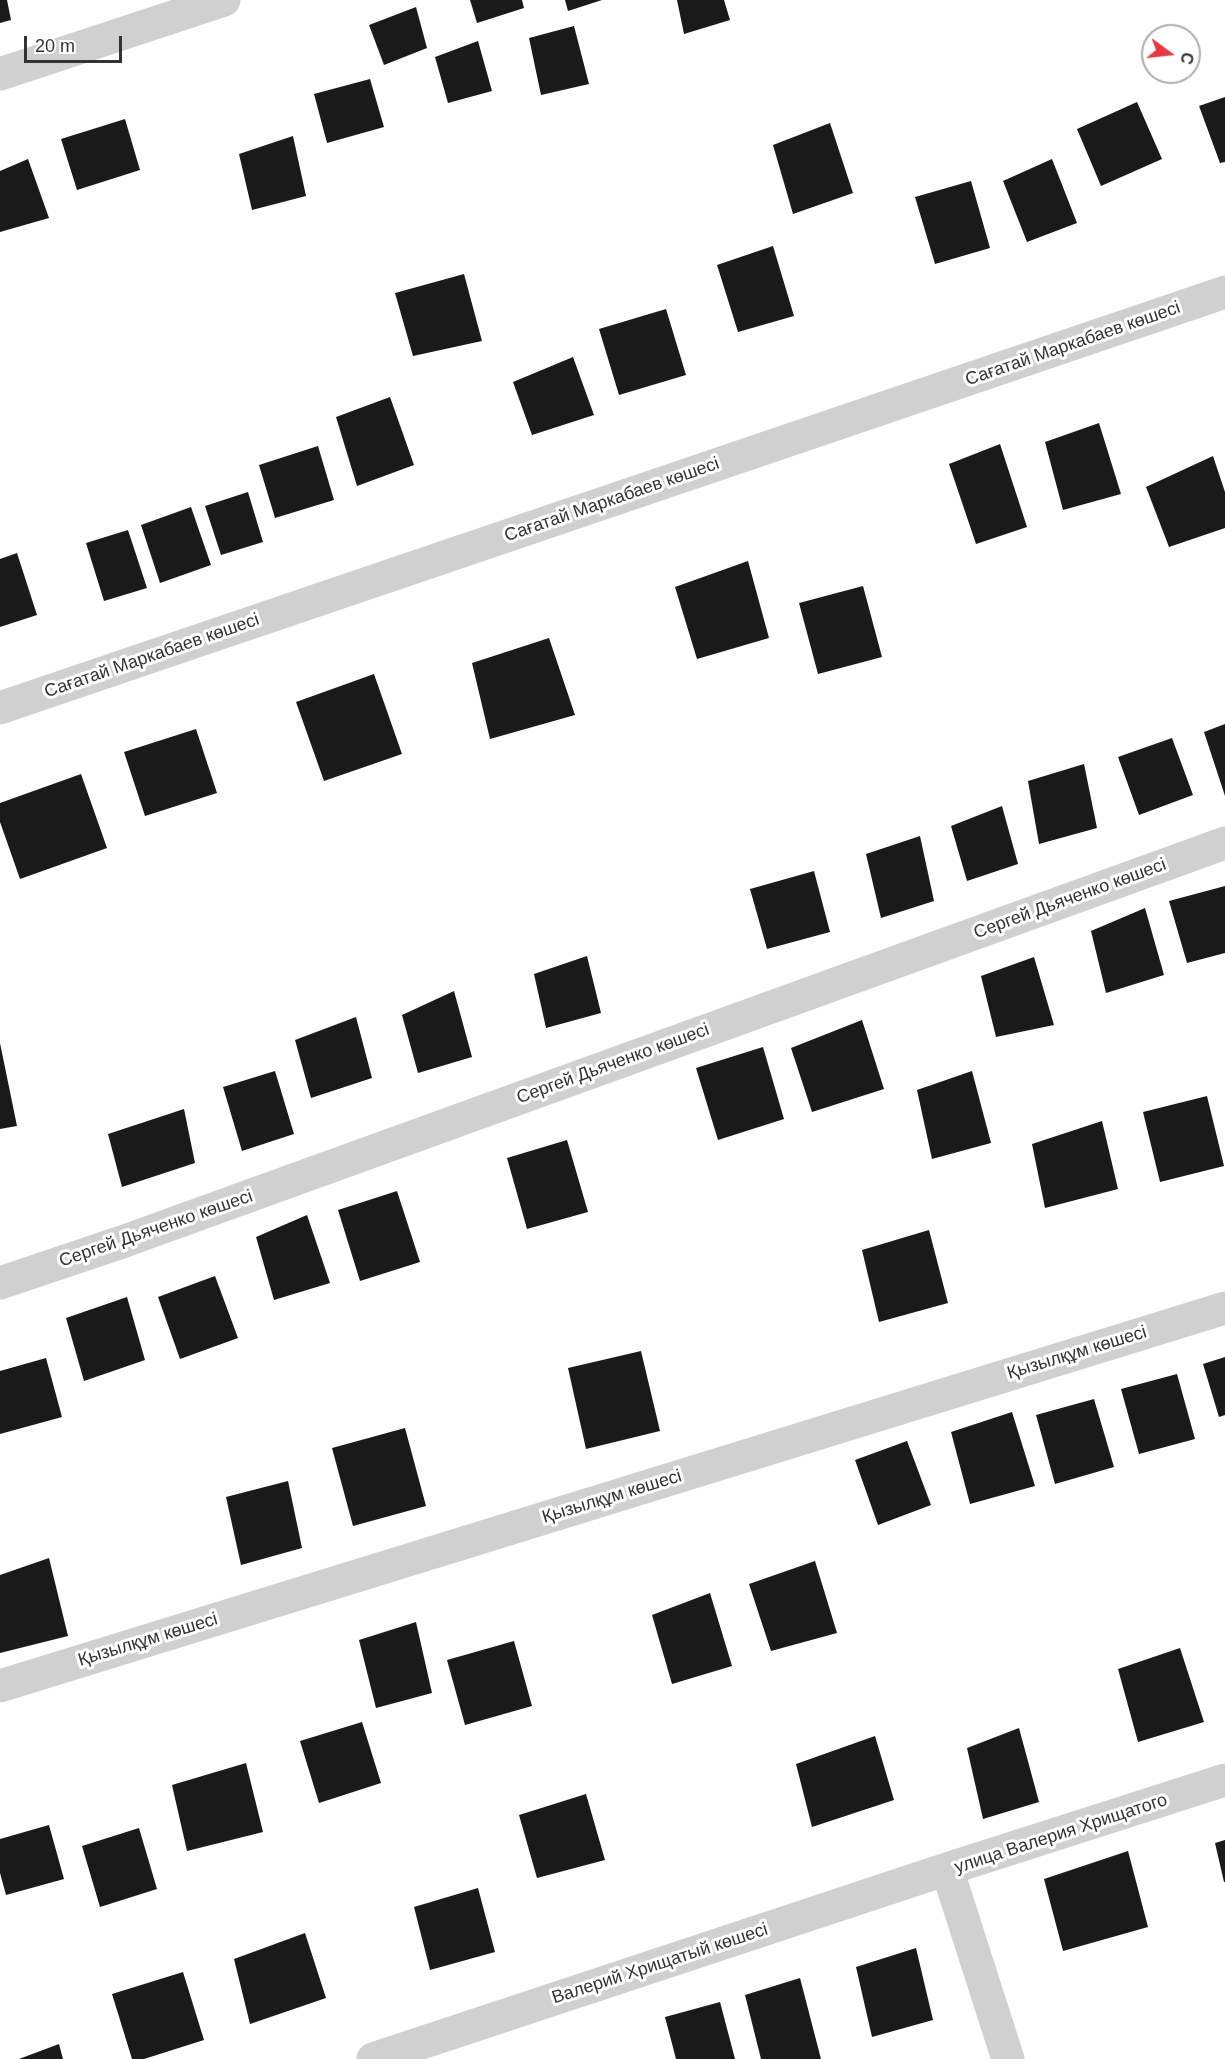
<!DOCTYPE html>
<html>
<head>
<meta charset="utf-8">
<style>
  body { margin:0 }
  #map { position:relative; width:1225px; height:2059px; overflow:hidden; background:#fff; font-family:Arial,sans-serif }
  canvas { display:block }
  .north { position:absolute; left:1141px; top:24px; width:60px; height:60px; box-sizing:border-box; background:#fff; border:2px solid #adadad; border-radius:50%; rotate:105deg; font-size:16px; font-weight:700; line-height:24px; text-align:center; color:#333 }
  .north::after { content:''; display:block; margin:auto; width:21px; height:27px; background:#e63946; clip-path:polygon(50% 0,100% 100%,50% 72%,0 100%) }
  .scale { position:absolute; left:24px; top:36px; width:98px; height:27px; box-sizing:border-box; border:3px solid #333; border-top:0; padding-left:8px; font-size:18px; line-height:21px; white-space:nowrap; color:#333; -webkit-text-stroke:4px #fff; paint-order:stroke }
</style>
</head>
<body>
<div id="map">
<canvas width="1225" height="2059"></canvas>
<div class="north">С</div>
<div class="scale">20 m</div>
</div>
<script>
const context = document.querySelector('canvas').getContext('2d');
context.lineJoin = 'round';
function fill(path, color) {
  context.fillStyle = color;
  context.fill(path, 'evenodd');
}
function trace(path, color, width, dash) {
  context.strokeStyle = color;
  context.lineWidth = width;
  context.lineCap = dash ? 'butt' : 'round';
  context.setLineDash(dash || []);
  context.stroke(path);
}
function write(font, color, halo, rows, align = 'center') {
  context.font = font + ' Arial,sans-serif';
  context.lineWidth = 6;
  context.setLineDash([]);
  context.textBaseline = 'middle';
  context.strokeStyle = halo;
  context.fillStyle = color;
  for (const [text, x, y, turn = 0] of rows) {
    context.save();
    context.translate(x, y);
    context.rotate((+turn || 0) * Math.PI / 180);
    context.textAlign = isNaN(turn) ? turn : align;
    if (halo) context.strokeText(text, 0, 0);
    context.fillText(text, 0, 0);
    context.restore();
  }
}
const building = new Path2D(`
  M0 0H7L11 20 0 23Z
  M470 0H522L524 8 477 23Z
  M565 0H602L568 11Z
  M677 0H724L730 20 684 34Z
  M416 7 427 48 384 65 369 25Z
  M574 26 589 84 541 95 529 38Z
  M478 41 492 91 448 103 435 57Z
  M370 79 384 127 327 143 314 94Z
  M1225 97V162L1220 163 1199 106Z
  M1137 102 1162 159 1101 186 1077 129Z
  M125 119 140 170 77 190 61 139Z
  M830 123 853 193 793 214 773 145Z
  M293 136 306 196 252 210 239 154Z
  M28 159 49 218 0 232V171Z
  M1052 159 1077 223 1027 242 1003 181Z
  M971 181 990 248 935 264 915 197Z
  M773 246 794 316 738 332 717 265Z
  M464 274 482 341 413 356 395 293Z
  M666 309 686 375 619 395 599 329Z
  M573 357 594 415 532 435 513 382Z
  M390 397 414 465 357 486 336 417Z
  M1099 423 1121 494 1063 510 1045 442Z
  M1000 444 1027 527 976 544 949 464Z
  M318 446 334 500 275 518 259 465Z
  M1213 456 1225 492V528L1169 547 1146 487Z
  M248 492 263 542 221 555 205 506Z
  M191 507 211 565 160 583 141 525Z
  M128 530 147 588 104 601 86 543Z
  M17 553 37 615 0 627V559Z
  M748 561 769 638 697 659 675 587Z
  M863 586 882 657 818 674 799 603Z
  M549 638 575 715 490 739 472 663Z
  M374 674 402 754 324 781 296 702Z
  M1225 724V796L1204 732Z
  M196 729 217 793 145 816 124 752Z
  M1172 738 1193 795 1139 815 1118 757Z
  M1084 764 1097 828 1039 844 1028 781Z
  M81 774 107 848 20 879 0 822V803Z
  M1002 806 1018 864 967 881 951 826Z
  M920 836 934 901 881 918 866 854Z
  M814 871 830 932 767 949 750 889Z
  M1225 886V953L1187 963 1169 901Z
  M1145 908 1164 975 1106 993 1091 931Z
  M587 956 601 1013 546 1028 534 974Z
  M1034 957 1054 1025 996 1037 981 976Z
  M454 991 472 1057 418 1073 402 1015Z
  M356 1017 372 1078 311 1098 295 1040Z
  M862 1020 884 1089 812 1112 791 1048Z
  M0 1043 17 1126 0 1129Z
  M763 1047 784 1119 718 1140 696 1068Z
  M275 1071 294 1134 242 1151 223 1087Z
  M972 1071 991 1143 932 1159 917 1090Z
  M1207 1096 1224 1166 1160 1182 1143 1112Z
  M184 1109 195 1163 122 1187 108 1134Z
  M1102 1121 1118 1189 1045 1208 1032 1144Z
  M567 1140 588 1212 527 1229 507 1158Z
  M397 1191 420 1262 360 1281 338 1210Z
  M307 1215 330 1283 274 1300 256 1237Z
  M929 1230 948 1303 879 1322 862 1250Z
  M215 1276 238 1338 180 1359 158 1297Z
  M127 1297 145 1360 84 1381 66 1318Z
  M641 1351 660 1431 586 1449 568 1368Z
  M1225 1357V1415L1219 1417 1203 1364Z
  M46 1358 62 1417 0 1434V1371Z
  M1177 1374 1195 1439 1139 1454 1121 1389Z
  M1094 1399 1114 1467 1055 1484 1036 1415Z
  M1012 1412 1035 1486 970 1504 951 1432Z
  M405 1428 426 1506 353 1526 332 1448Z
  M907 1441 931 1505 878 1525 855 1460Z
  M288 1481 302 1548 241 1565 226 1497Z
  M49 1558 68 1636 0 1653V1575Z
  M815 1561 837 1633 771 1651 749 1584Z
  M710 1593 732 1666 672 1684 652 1615Z
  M416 1622 432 1693 376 1708 359 1640Z
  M514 1641 532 1706 465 1725 447 1660Z
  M1180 1648 1204 1722 1138 1742 1118 1669Z
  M362 1722 381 1783 319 1803 300 1741Z
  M1019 1728 1039 1802 983 1819 967 1748Z
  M875 1736 894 1800 812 1827 796 1764Z
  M246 1763 263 1832 187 1851 172 1785Z
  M586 1794 605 1860 537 1878 519 1815Z
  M49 1825 64 1879 6 1895 0 1873V1839Z
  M139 1828 157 1889 100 1907 82 1846Z
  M1225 1840V1882H1224L1215 1843Z
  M1128 1851 1148 1927 1063 1951 1044 1879Z
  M478 1888 495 1952 430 1970 414 1907Z
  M305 1933 326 1998 250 2024 234 1959Z
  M916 1948 933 2020 872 2037 856 1967Z
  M183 1972 204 2040 144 2059H132L112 1994Z
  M800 1978 821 2059H761L745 1995Z
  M720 2002 735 2059H676L665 2017Z
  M59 2044 63 2059H19Z`);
const minor = new Path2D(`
  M0 74 224 0
  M0 708 1225 292
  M0 1283 122 1242 1225 843
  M0 1686 1225 1308
  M947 1869 1008 2059
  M373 2059 947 1869 1225 1780`);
const streetNames = [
  ["Сағатай Маркабаев көшесі",1073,344,-19],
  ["Сағатай Маркабаев көшесі",612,500,-19],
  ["Сағатай Маркабаев көшесі",152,656,-19],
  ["Сергей Дьяченко көшесі",1070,899,-20],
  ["Сергей Дьяченко көшесі",613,1064,-20],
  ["Сергей Дьяченко көшесі",156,1229,-19],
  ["Қызылқұм көшесі",1077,1353,-17],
  ["Қызылқұм көшесі",612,1497,-17],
  ["Қызылқұм көшесі",148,1640,-17],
  ["улица Валерия Хрищатого",1061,1834,-18],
  ["Валерий Хрищатый көшесі",660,1964,-18]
];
fill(building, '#1a1a1a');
trace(minor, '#d0d0d0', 33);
write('18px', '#333', '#fff', streetNames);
</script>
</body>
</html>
